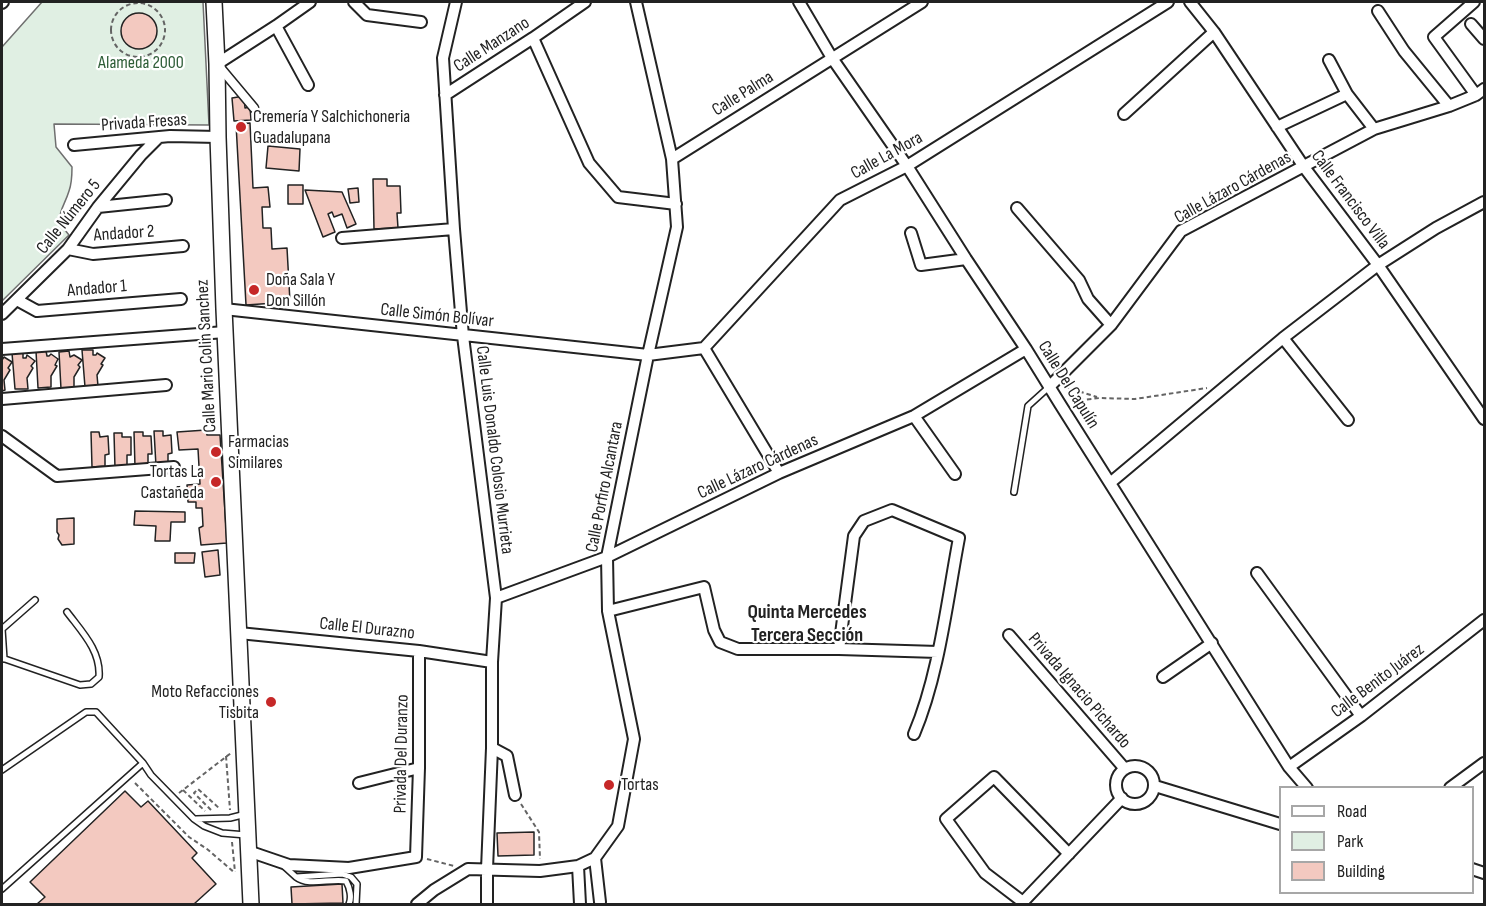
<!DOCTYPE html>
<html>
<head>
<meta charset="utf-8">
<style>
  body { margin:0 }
  #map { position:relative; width:1486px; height:906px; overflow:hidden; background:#fff; font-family:"Sofia Sans Condensed",sans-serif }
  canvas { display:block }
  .frame { position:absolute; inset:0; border:3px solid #222; pointer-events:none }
  .legend { position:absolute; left:1279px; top:786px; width:195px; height:108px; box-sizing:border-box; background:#fff; border:2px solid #a7a7a7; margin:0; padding:8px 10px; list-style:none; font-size:18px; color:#222 }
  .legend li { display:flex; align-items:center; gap:12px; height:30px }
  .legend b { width:30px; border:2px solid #a7a7a7 }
</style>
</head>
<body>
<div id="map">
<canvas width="1486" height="906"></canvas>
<div class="frame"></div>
<ul class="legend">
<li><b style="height:8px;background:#fff"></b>Road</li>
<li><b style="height:16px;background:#e0efe3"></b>Park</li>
<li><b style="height:16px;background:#f3c9c0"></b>Building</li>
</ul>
</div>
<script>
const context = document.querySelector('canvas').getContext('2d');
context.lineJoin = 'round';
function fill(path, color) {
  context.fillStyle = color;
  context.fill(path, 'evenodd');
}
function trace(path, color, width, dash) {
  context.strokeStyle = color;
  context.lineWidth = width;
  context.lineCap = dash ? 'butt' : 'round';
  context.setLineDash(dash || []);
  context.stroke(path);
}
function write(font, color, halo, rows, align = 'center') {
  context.font = font + ' "Sofia Sans Condensed",sans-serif';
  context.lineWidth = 4.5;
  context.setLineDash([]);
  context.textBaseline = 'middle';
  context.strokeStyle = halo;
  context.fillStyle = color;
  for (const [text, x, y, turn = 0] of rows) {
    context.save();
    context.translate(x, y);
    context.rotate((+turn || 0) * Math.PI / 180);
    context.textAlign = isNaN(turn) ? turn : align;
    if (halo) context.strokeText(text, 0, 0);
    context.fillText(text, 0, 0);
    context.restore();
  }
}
const green = new Path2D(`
  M42 2H203L209 125 54 124 56 147 72 167C72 175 72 183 69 191 63 211 52 216 69 235L2 301V47Z`);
const building = new Path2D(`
  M121 31a18 18 0 1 1 36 0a18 18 0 1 1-36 0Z
  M244 96 245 108 250 107 251 120 234 121 232 98Z
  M250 123 253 188 268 187 270 207H262L263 228H271L272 249 287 248 290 302 246 305 236 124Z
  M268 146 300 149 299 171 266 168Z
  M373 179H387V186H400L401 213H397L398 228 374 229Z
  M288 185H303V204H288Z
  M358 188 359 202 350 203 348 189Z
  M305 190 342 192 356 224 347 228 342 214 334 217 332 212 328 214 335 232 323 237Z
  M82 350H93V355H96L97 353 105 358 101 364 103 365 97 375 98 386 85 387Z
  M36 351H46L47 356H49L51 354 58 359 55 365 57 366 51 376V387L38 388Z
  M69 351 70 357 74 355 82 360 78 365 80 367 74 377V388L61 389 59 352Z
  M23 352V358H26L27 355 35 361 31 366 33 368 27 378 28 389H15L12 353Z
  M4 357 12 362 8 368 10 370 4 380 5 390 2 391V360Z
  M206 430 207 435H220L227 543 201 545 199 528 203 526 202 508H196V502H188L187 485 200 484 198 449 179 450 177 432Z
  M154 431H163V436L171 435 172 453 168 454V466H156Z
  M91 432H99L100 437 108 436 109 454 105 455V466L92 467Z
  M134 432H143V436H151L152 454H148V466L135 467Z
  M114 433H122V437H131V455H127V467L115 468Z
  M135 511 185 512V522H171L170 541H155L156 526 134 525Z
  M74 518V544L62 545 58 539 59 535 57 532V519Z
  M218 550 220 575 205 577 202 552Z
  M175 553H195L194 563H175Z
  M125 791 141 807 148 801 197 853 192 858 216 884 194 904H37L45 897 30 882Z
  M534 832V855L498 856 497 833Z
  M342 884 343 903 292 904 291 887Z`);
const path = new Path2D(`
  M111 30a27 27 0 1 1 54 0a27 27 0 1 1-54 0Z
  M1065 387 1097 397
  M1072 401 1100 398 1135 399 1207 388
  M226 756 230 810
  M135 783 189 837 207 849 235 873
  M183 790 205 811
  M179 793 231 753
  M521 804 539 832 540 859
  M211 810 194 793 198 789 220 809
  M232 842 235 872
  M427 859 454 866`);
const service = new Path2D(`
  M1014 492 1028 406 1049 387
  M2 658 80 685 91 684 99 677C101 651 82 632 67 612
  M4 659 2 629 35 600
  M2 770 86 712H96L143 763 151 775 194 819 204 826 222 833 246 835
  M196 819 230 818 246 814
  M285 867 296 877 342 874 351 877 357 884 356 904
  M296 877C309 887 330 878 346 881 350 888 352 898 349 904
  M2 889 143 763`);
const pedestrian = new Path2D(`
  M218 65 254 108`);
const minor = new Path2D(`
  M354 2 367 15 421 22
  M456 2 443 58 454 229 463 336 496 598 492 662V748L487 869V904
  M799 2 832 58 907 166 966 259 1026 349 1060 404 1289 767 1307 788
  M1190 2 1214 32 1304 167 1378 265 1484 419
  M1474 2 1434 37 1476 95
  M2 3 3 2
  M1378 11 1404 51 1449 106
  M1471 24 1484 39
  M276 26 308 85
  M533 38 589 163 618 197 676 204
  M1329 60 1347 94 1374 129
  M217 64 276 26 310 2
  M445 95 533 38 585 2
  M1124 114 1214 32
  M1277 127 1347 94
  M74 145 170 136 218 137
  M672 159 922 2
  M98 207 166 200
  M1017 208 1079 280 1088 299 1111 325
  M911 233 921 265 966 259
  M342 238 454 229
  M68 249 93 254 183 246
  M17 300 37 311 181 299
  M224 309 648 355 704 348 840 200 907 166 1168 2
  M2 314 68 249 98 207 141 155 159 137
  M1283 338 1348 420
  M704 348 779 473
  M2 349 225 332
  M1049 387 1111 325 1181 231 1374 129 1449 106 1476 95 1484 89
  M2 399 166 385
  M914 416 955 474
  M2 436 57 476 174 467
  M1110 483 1283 338 1378 265 1436 228 1484 202
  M1257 573 1361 716
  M496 598 607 557 779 473 914 416 1026 349
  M608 611 704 587 714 630 720 642 738 649H839L938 652
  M239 633 419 651 492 662
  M1009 635 1125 769
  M839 649 854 536 864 521 892 510 959 538C947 601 939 675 914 734
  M1163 677 1212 643
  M492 748 507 756 515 795
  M1116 785a19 19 0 1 1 38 0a19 19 0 1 1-38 0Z
  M1289 767 1361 716 1484 620
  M359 783 419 768
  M1155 786 1280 824
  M1450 788 1484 763
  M248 851 289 865 349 868 416 857 419 768V651
  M595 858 600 902
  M578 866 580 904
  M1472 869 1484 873
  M1023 902 985 873 946 819 994 777 1069 854
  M417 904 434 890 468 869 540 871 578 866 595 858 618 826 634 739 608 611 607 557 648 355 677 227 672 159 636 2
  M1021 904 1122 798`);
const secondary = new Path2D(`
  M214 2 217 64 218 137 224 309 251 904`);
const markers = [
  [241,127,6,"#c62828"],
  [254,290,6,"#c62828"],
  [216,452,6,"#c62828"],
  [216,482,6,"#c62828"],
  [271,702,6,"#c62828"],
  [609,785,6,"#c62828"]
];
const streetNames = [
  ["Calle Manzano",492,45,-33],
  ["Calle Palma",743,94,-32],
  ["Privada Fresas",144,123,-4],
  ["Calle La Mora",887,156,-29],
  ["Calle Lázaro Cárdenas",1233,188,-29],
  ["Calle Francisco Villa",1350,200,53],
  ["Calle Número 5",69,217,-51],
  ["Andador 2",124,234,-4],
  ["Andador 1",97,289,-5],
  ["Calle Simón Bolívar",437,316,6],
  ["Calle Mario Colin Sanchez",207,356,-93],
  ["Calle Del Capulín",1068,385,58],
  ["Calle Luis Donaldo Colosio Murrieta",494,450,83],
  ["Calle Lázaro Cárdenas",758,467,-25],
  ["Calle Porfiro Alcantara",605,487,-79],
  ["Calle El Durazno",367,629,6],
  ["Calle Benito Juárez",1378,681,-37],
  ["Privada Ignacio Pichardo",1079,691,49],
  ["Privada Del Duranzo",402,754,-89]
];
const parkNames = [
  ["Alameda 2000",141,63]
];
const poiNames = [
  ["Cremería Y Salchichoneria",253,117],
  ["Guadalupana",253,138],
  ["Doña Sala Y",266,280],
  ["Don Sillón",266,301],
  ["Farmacias",228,442],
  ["Similares",228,463],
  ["Tortas La",204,472,"right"],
  ["Castañeda",204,493,"right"],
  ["Moto Refacciones",259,692,"right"],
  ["Tisbita",259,713,"right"],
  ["Tortas",621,785]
];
const neighbourhoodNames = [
  ["Quinta Mercedes",807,613],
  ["Tercera Sección",807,636]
];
fill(green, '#e0efe3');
trace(green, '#6f6f6f', 1.5);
fill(building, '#f3c9c0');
trace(building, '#222', 1.5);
trace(service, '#222', 8);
trace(pedestrian, '#222', 11);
trace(minor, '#222', 14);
trace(secondary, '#222', 18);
trace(path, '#646464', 2, [4.5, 3]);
trace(service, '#fff', 5);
trace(pedestrian, '#fff', 8);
trace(minor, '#fff', 10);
trace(secondary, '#fff', 15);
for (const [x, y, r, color] of markers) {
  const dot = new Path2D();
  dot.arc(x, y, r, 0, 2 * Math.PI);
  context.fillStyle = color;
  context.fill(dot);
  trace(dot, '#fff', 2);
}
write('18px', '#222', '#fff', streetNames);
write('18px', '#2f5e38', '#fff', parkNames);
write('18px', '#222', '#fff', poiNames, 'left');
write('bold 20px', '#222', '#fff', neighbourhoodNames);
</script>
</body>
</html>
